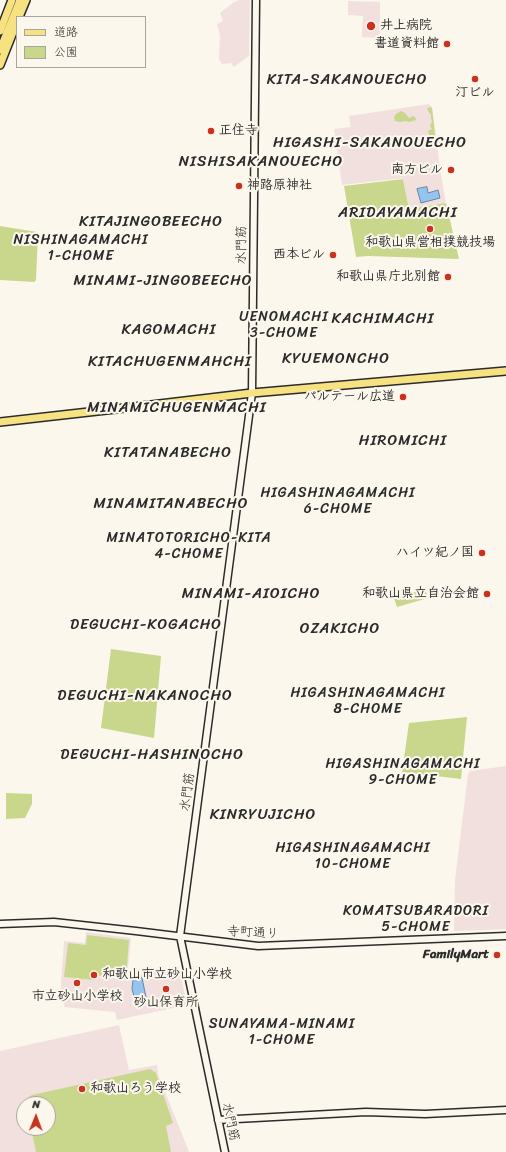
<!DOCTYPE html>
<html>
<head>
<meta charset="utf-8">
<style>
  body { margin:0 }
  #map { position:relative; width:506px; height:1152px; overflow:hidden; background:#fbf7ec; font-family:Sriracha,"Klee One",sans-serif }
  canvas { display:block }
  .legend { position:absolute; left:16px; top:16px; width:130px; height:52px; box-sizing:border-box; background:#fbf7ec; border:1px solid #a8a59f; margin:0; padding:5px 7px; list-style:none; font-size:12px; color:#2b2b2b }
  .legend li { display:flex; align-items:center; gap:8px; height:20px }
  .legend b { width:20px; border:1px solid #a8a59f }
  .north { position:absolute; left:16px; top:1096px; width:40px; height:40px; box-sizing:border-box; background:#fbf7ec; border:1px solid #a8a59f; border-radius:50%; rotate:1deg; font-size:11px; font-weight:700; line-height:16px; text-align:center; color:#2b2b2b }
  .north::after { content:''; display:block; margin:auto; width:14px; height:18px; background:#c8321e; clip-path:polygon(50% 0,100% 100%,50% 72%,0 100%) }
</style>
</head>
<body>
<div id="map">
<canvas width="506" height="1152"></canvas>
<ul class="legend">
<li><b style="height:5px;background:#f7e281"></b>道路</li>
<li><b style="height:11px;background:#c8d78c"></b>公園</li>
</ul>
<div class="north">N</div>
</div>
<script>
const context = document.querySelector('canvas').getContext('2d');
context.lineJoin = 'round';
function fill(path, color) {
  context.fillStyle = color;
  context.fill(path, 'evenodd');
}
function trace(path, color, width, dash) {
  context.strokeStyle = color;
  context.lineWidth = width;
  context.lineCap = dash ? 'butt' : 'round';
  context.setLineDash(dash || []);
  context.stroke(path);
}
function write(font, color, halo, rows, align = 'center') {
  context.font = font + ' Sriracha,"Klee One",sans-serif';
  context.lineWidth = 4;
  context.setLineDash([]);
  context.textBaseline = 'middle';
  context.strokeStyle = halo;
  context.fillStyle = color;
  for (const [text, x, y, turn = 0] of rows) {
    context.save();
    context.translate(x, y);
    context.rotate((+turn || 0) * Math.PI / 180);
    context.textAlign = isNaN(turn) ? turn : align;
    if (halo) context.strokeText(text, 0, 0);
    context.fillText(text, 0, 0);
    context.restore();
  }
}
const built = new Path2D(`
  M240 0H250L249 56 234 67 231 63 222 64 219 59 220 36 217 24 223 21 220 13 234 2Z
  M348 1 380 2V38L362 37 363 16 348 15Z
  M429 104 432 107 441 175 446 203 409 209 403 178 342 185 334 129 351 127 349 116Z
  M506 766V929L454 931 455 880 468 774 470 771Z
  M86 932 131 938 127 977 179 967 187 1005 117 1020 115 1012 64 1007 65 996H60L64 941 85 943Z
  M119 1025 129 1070 157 1065 158 1074 189 1152H0V1051ZM24 1104H48V1128H24Z`);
const green = new Path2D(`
  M429 107 432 108 436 142 431 140 432 136 429 135 428 131 432 129 430 126 432 121 431 119V115L427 109Z
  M401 111 405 113 409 118 413 116 415 117 416 120 409 122 406 121 400 122 395 121 394 117 396 114Z
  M403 179 409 209 446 203 459 259 368 256 356 257 344 186Z
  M0 226 37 232 38 234 36 280 34 282 0 280Z
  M425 589 428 598 397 607 394 598Z
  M111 649 161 656 154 738 101 728Z
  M467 717 461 779 402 772 409 723Z
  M6 793 32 794V804L25 818 6 819Z
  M87 935 129 940 126 979 95 975 94 980 64 977 68 943 86 945Z
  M150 1069 156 1073 173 1123 166 1126 171 1152H36L31 1128H48V1104H27L28 1098 32 1095Z`);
const water = new Path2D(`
  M427 187 428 193 438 190 440 198 421 203 417 189Z
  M142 978 146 997 135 1000 132 989 133 980Z`);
const minor = new Path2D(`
  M0 924 54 922 136 931 258 946 506 936
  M218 1120 366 1112 425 1114 506 1110
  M225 1152 180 936 252 393 256 0`);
const major = new Path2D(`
  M19 17 26 0
  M0 31 12 0
  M0 50 20 0
  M0 65 17 22
  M0 422 151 405 252 393 506 371`);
const markers = [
  [371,26,5,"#c8321e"],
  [447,44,4,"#c8321e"],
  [475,79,4,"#c8321e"],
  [211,131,4,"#c8321e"],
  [451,170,4,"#c8321e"],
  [239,186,4,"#c8321e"],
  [430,229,4,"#c8321e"],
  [333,255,4,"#c8321e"],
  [448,277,4,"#c8321e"],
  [403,397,4,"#c8321e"],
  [482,553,4,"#c8321e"],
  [487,594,4,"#c8321e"],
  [497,955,4,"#c8321e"],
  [94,975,4,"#c8321e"],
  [77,983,4,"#c8321e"],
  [166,989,4,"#c8321e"],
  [82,1089,4,"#c8321e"]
];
const poiNames = [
  ["井上病院",380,26,"left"],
  ["書道資料館",439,44],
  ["汀ビル",475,93,"center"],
  ["正住寺",219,131,"left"],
  ["南方ビル",443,170],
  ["神路原神社",247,186,"left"],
  ["和歌山県営相撲競技場",430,243,"center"],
  ["西本ビル",325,255],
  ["和歌山県庁北別館",440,277],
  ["パルテール広道",395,397],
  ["ハイツ紀ノ国",474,553],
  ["和歌山県立自治会館",479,594],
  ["FamilyMart",489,955],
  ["和歌山市立砂山小学校",102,975,"left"],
  ["市立砂山小学校",77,997,"center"],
  ["砂山保育所",166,1003,"center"],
  ["和歌山ろう学校",90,1089,"left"]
];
const streetNames = [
  ["水門筋",242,245,-89],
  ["水門筋",188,792,-82],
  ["寺町通り",253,933,3],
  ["水門筋",230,1122,78]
];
const neighbourhoodNames = [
  ["NISHINAGAMACHI",81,240],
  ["1-CHOME",81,256],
  ["UENOMACHI",284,317],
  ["3-CHOME",284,333],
  ["HIGASHINAGAMACHI",338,493],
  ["6-CHOME",338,509],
  ["MINATOTORICHO-KITA",189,538],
  ["4-CHOME",189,554],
  ["HIGASHINAGAMACHI",368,693],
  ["8-CHOME",368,709],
  ["HIGASHINAGAMACHI",403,764],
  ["9-CHOME",403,780],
  ["HIGASHINAGAMACHI",353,848],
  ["10-CHOME",353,864],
  ["KOMATSUBARADORI",416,911],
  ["5-CHOME",416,927],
  ["SUNAYAMA-MINAMI",282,1024],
  ["1-CHOME",282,1040]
];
const quarterNames = [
  ["KITA-SAKANOUECHO",347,80],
  ["HIGASHI-SAKANOUECHO",370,143],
  ["NISHISAKANOUECHO",261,162],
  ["ARIDAYAMACHI",398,213],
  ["KITAJINGOBEECHO",151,222],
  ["MINAMI-JINGOBEECHO",163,281],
  ["KACHIMACHI",383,319],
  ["KAGOMACHI",169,330],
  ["KYUEMONCHO",336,359],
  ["KITACHUGENMAHCHI",170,362],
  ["MINAMICHUGENMACHI",177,408],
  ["HIROMICHI",403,441],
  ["KITATANABECHO",168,453],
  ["MINAMITANABECHO",171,504],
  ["MINAMI-AIOICHO",251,594],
  ["DEGUCHI-KOGACHO",146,625],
  ["OZAKICHO",340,629],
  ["DEGUCHI-NAKANOCHO",145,696],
  ["DEGUCHI-HASHINOCHO",152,755],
  ["KINRYUJICHO",263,815]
];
fill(built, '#f2e0df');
fill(green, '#c8d78c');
fill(water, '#93c5f0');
trace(water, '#6987a1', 1);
trace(minor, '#2b2b2b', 9);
trace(major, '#2b2b2b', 10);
trace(minor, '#fbf7ec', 6);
trace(major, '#f7e281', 7);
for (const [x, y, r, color] of markers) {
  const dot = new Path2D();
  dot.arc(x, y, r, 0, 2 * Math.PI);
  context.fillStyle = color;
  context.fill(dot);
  trace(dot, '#fbf7ec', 1.5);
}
write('bold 13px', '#2b2b2b', '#fbf7ec', poiNames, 'right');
write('13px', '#2b2b2b', '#fbf7ec', streetNames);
context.letterSpacing = '1px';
write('14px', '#2b2b2b', '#fbf7ec', neighbourhoodNames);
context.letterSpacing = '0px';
context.letterSpacing = '1px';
write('15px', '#2b2b2b', '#fbf7ec', quarterNames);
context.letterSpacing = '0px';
</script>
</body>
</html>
